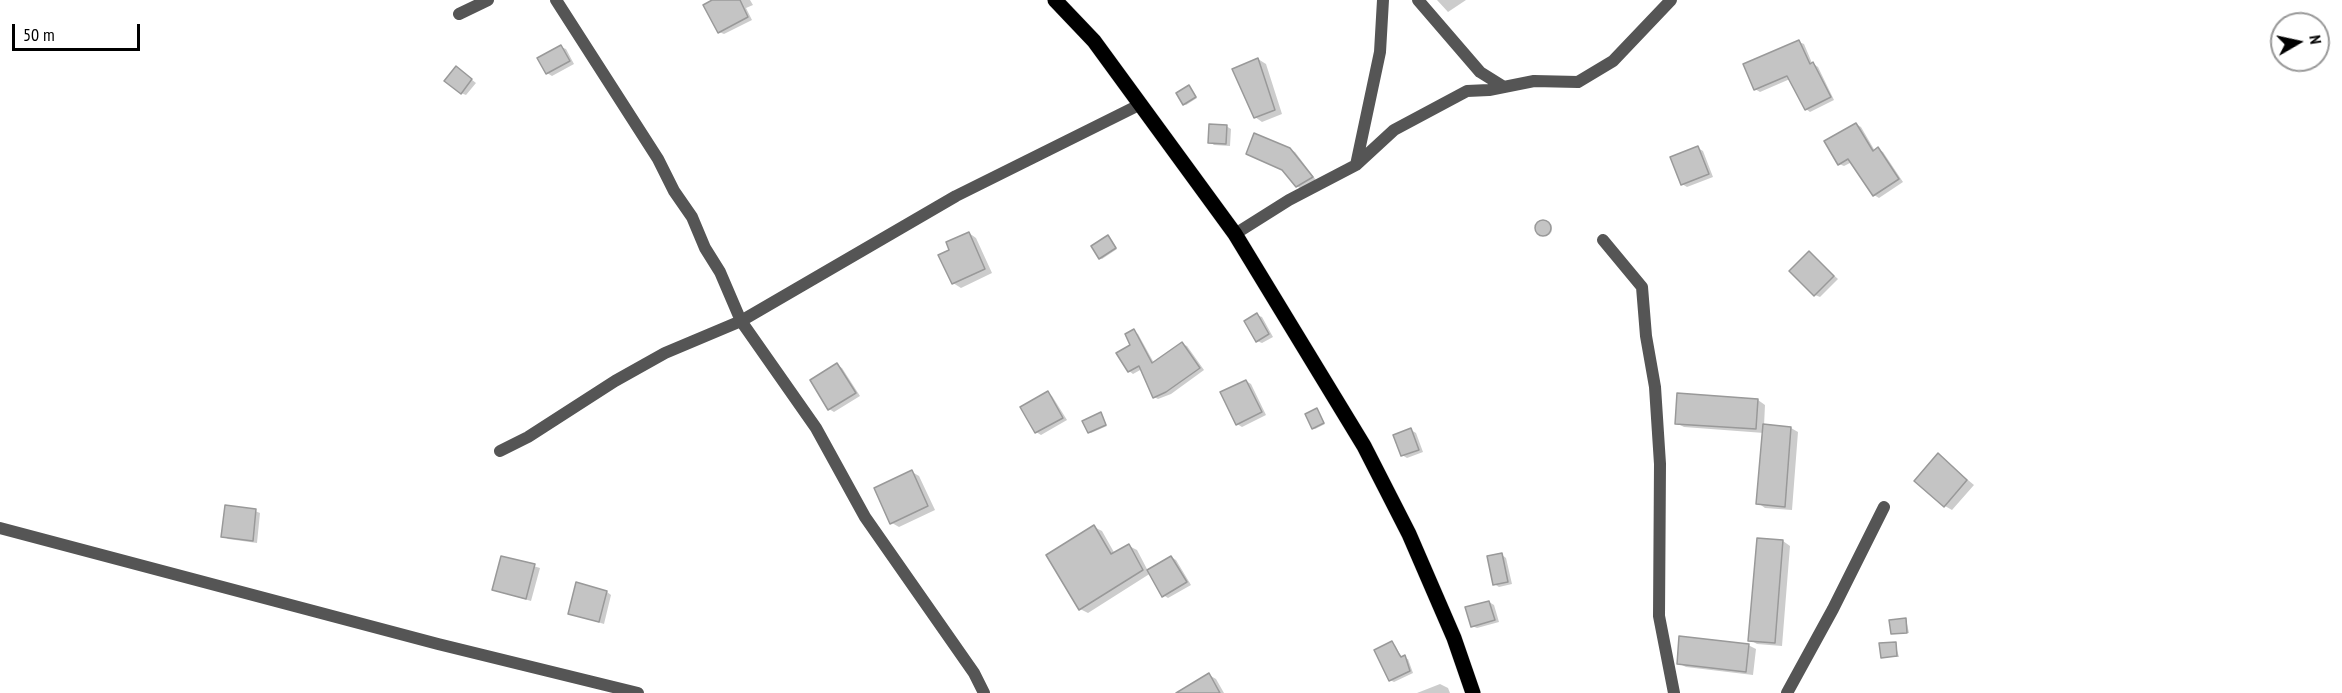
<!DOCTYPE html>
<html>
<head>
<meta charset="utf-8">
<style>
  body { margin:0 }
  #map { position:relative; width:2342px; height:693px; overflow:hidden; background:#fff; font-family:"PT Sans Narrow",sans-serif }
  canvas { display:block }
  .north { position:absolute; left:2270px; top:12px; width:60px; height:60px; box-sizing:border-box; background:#fff; border:2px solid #999; border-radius:50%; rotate:81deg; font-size:16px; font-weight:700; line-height:24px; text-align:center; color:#000 }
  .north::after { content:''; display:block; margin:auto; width:21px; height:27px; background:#000; clip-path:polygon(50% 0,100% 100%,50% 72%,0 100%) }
  .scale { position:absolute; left:12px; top:24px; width:128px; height:27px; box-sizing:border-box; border:3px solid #000; border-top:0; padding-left:8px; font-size:18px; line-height:21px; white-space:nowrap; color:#000; -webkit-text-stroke:4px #fff; paint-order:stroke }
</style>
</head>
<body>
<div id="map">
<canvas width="2342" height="693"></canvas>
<div class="north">N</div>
<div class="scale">50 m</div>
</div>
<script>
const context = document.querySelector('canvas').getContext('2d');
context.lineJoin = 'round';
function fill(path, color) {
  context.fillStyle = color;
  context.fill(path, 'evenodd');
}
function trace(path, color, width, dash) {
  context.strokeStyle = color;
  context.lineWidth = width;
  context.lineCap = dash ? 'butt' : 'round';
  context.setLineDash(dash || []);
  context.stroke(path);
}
const shadow = new Path2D(`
  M716 0H750L753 5 746 8 752 20 724 34 719 32Z
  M1437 0H1466L1448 12Z
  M1799 42 1804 44 1812 63 1818 67 1834 100 1810 112 1806 109 1790 79 1760 92 1755 89Z
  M561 47 566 49 574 64 552 76 547 73Z
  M1258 59 1266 64 1282 114 1262 122 1255 117Z
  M461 71 476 83 466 95 461 93Z
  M1189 86 1197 98 1186 105 1184 104Z
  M1856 124 1861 127 1875 151 1878 149 1883 152 1903 182 1879 198 1874 195 1852 162 1844 166 1839 164Z
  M1226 126 1231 129 1230 146 1214 145 1210 142Z
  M1698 148 1703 151 1713 177 1687 187 1682 184Z
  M1289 149 1295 152 1316 180 1301 189 1297 186Z
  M1538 229a7 7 0 1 1 14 0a7 7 0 1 1-14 0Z
  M969 233 976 238 992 273 961 288 953 283 951 250Z
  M1110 238 1117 249 1102 259 1100 258Z
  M1809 253 1838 279 1820 297 1815 295Z
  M1257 315 1262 317 1273 337 1262 343 1257 341Z
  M1134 331 1138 334 1154 363 1182 344 1187 346 1204 370 1171 394 1158 399 1154 397 1142 369 1133 374 1129 371Z
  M837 365 842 368 860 396 834 412 829 409Z
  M1246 381 1251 384 1266 415 1242 427 1237 424Z
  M1048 393 1052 396 1067 420 1041 435 1036 432Z
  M1758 400 1765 405 1764 426 1791 428 1798 432 1792 510 1765 508 1758 503 1764 433 1684 427 1676 423Z
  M1317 410 1325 424 1315 429 1313 428Z
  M1101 414 1107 426 1091 433 1089 432Z
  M1411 430 1416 433 1423 452 1407 458 1402 455Z
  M1938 455 1974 485 1952 510 1945 506Z
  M912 472 919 476 935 510 899 527 892 523Z
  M255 511 260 513 257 543 228 539 223 536Z
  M1094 527 1102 531 1115 554 1129 546 1137 550 1148 571 1171 557 1176 560 1191 585 1168 598 1163 595 1151 573 1088 613 1080 609Z
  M1783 541 1790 546 1782 646 1757 644 1750 640Z
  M1502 555 1506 558 1512 584 1499 587 1494 584Z
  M502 557 540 568 531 601 494 590Z
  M607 592 611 595 604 624 569 613Z
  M1489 602 1494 605 1499 622 1477 628 1472 626Z
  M1906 619 1909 633H1892Z
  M1392 643 1395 645 1402 658 1408 659 1413 673 1394 682 1390 680Z
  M1895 643 1899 657H1882Z
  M1748 645 1756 649 1753 675 1686 667 1678 663Z
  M1209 675 1216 679 1224 693H1179Z
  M1440 684 1448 688 1450 693H1417Z`);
const building = new Path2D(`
  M712 0H740L748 17 718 33 703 5Z
  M1799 40 1810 64 1813 62 1831 97 1805 110 1787 76 1754 90 1743 64Z
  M561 45 570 61 546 74 537 58Z
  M1258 58 1275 110 1254 118 1232 69Z
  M456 66 472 79 461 94 444 81Z
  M1189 85 1196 97 1183 105 1176 93Z
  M1856 123 1873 151 1878 147 1899 179 1873 196 1848 159 1838 165 1824 141Z
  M1209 124 1227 125 1226 144 1208 143Z
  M1254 133 1290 148 1313 177 1296 187 1282 170 1246 154Z
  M1698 146 1709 174 1681 185 1670 157Z
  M1535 228a8 8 0 1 1 16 0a8 8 0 1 1-16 0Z
  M969 232 985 269 952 284 938 255 949 250 946 242Z
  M1108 235 1116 248 1099 259 1091 246Z
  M1809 251 1834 276 1814 296 1789 271Z
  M1257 313 1269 334 1256 342 1244 321Z
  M1134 329 1152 363 1182 342 1200 368 1166 392 1153 398 1139 366 1128 372 1116 353 1130 345 1125 334Z
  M837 363 856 393 828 410 810 380Z
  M1246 380 1262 412 1236 425 1220 392Z
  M1048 391 1063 418 1035 433 1020 407Z
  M1677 393 1758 399 1756 429 1675 424Z
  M1317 408 1324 423 1312 429 1305 414Z
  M1101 412 1106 425 1088 433 1082 421Z
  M1763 424 1791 427 1785 507 1756 504Z
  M1411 428 1419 450 1401 456 1393 435Z
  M1938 453 1967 480 1944 507 1914 481Z
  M912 470 928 506 890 524 874 488Z
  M225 505 256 509 253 541 221 537Z
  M1094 525 1111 554 1129 544 1143 570 1079 610 1046 555Z
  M1757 538 1783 540 1775 643 1748 641Z
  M1502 553 1508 582 1493 585 1487 556Z
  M501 556 535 564 526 599 492 590Z
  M1171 556 1187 582 1162 597 1147 570Z
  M576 582 607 591 599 622 568 614Z
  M1489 601 1495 620 1471 627 1465 607Z
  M1906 618 1907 633 1891 634 1889 620Z
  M1679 636 1749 644 1746 672 1677 664Z
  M1392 641 1399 654 1401 657 1405 655 1410 671 1389 681 1374 650Z
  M1896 642 1897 656 1881 658 1879 643Z
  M1209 673 1220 693H1176Z`);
const street = new Path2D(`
  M556 0 658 159 674 191 692 217 705 248 720 272 741 321 816 428 865 517 974 673 984 693
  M1418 0 1480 72 1504 87
  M459 14 488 0
  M1356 165 1380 52 1383 0
  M1235 234 1289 200 1356 165 1394 130 1467 91 1489 90 1534 81 1578 82 1613 61 1671 0
  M1603 240 1642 287 1646 336 1655 387 1660 464 1659 616 1674 693
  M500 451 528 437 615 381 665 353 741 321 956 196 1141 104
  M0 528 438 644 638 693
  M1787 693 1833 609 1884 507`);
const primary = new Path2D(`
  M1055 0 1094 41 1235 234 1364 446 1409 534 1454 638 1473 693`);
fill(shadow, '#0003');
fill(building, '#c4c4c4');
trace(building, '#999', 1.5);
trace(primary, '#dbdbdb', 16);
trace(street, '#555', 12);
trace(primary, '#000', 15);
</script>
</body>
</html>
